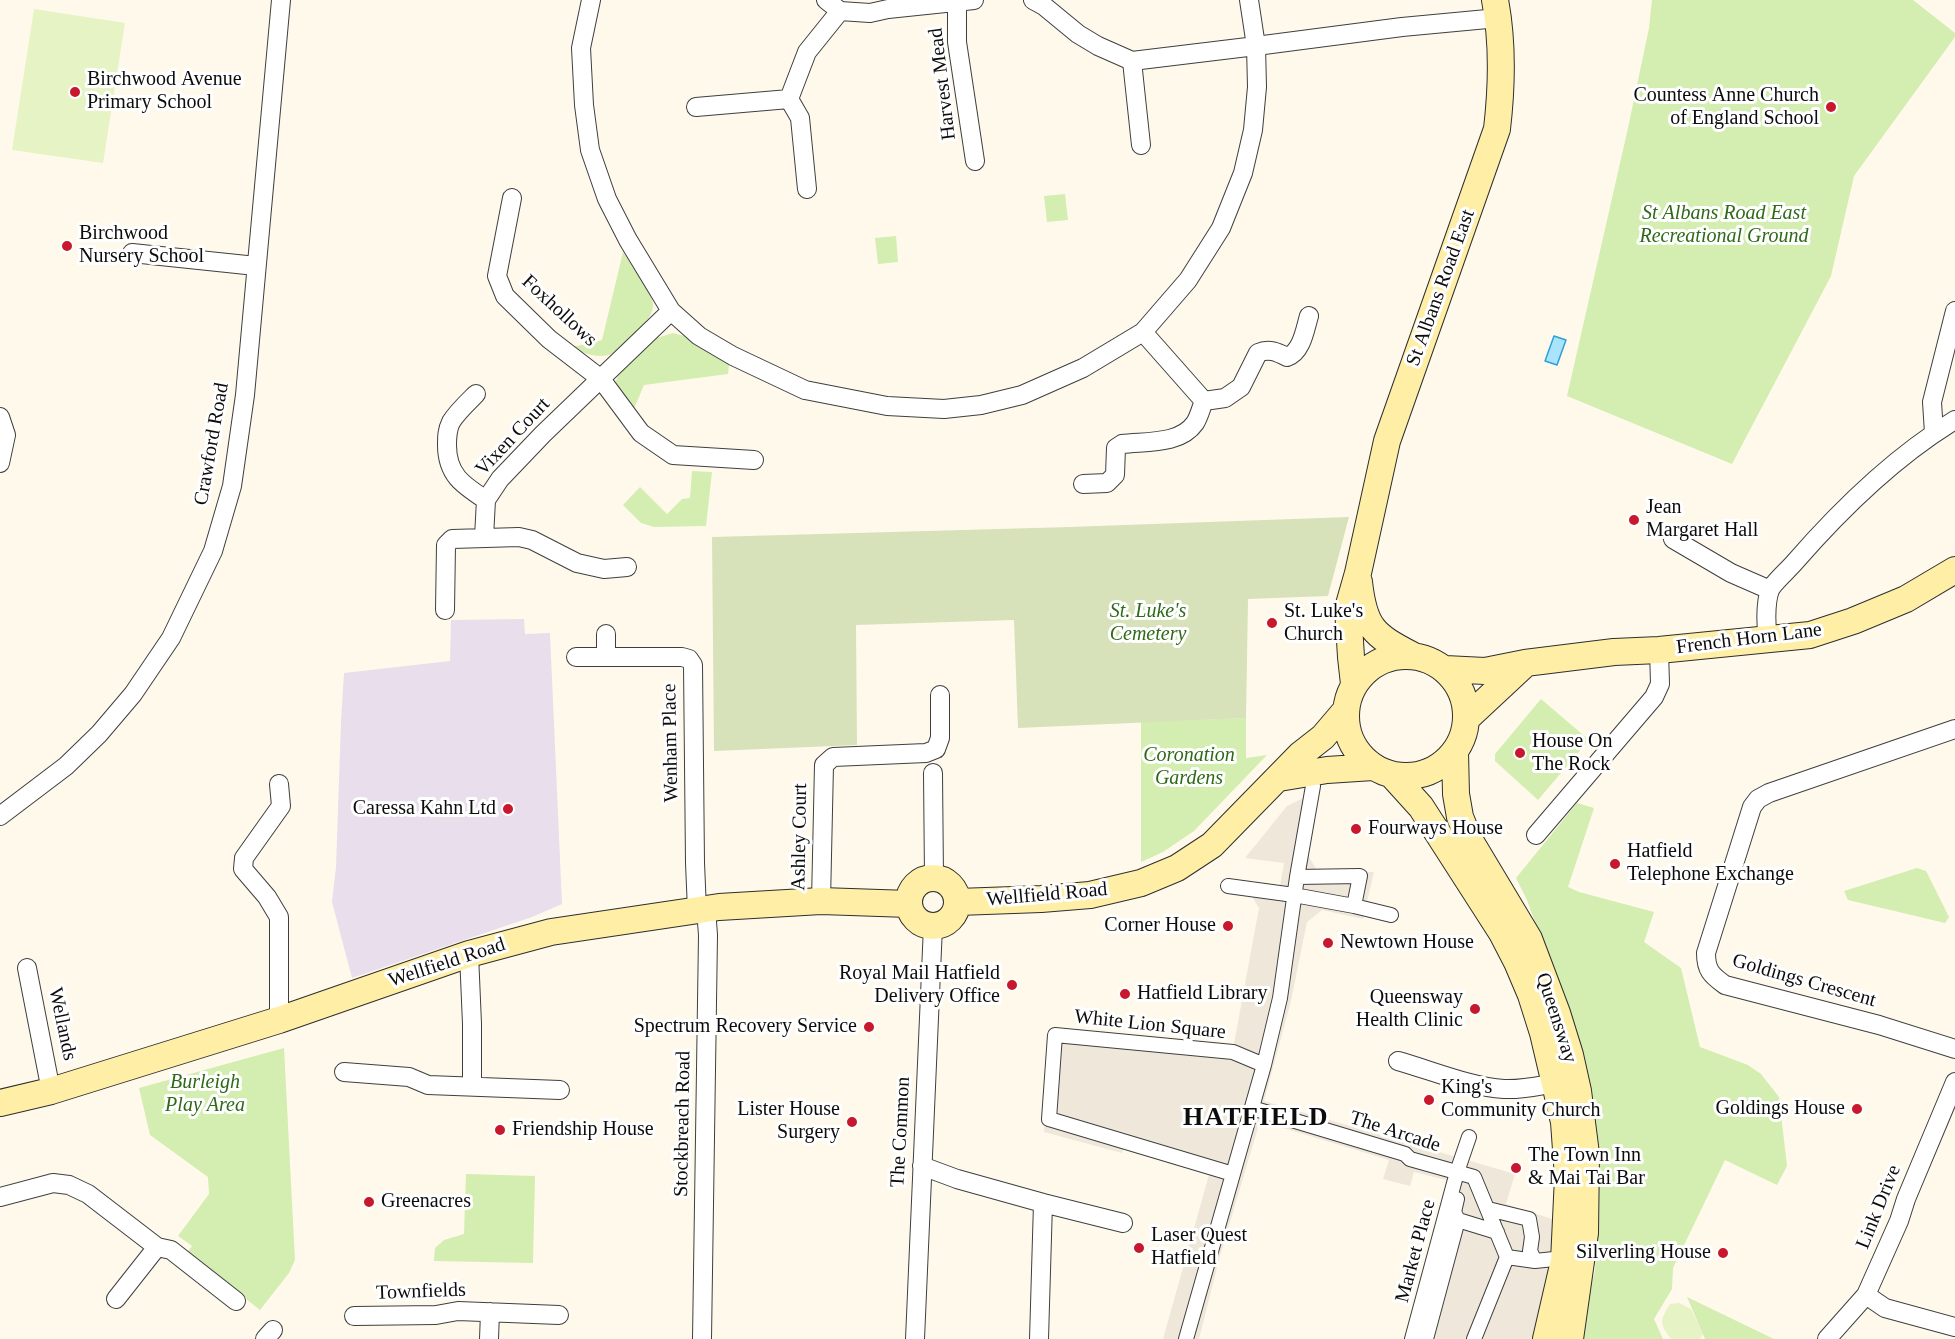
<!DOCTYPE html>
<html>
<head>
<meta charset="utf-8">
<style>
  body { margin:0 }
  canvas { display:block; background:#fff9eb }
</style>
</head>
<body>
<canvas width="1955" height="1339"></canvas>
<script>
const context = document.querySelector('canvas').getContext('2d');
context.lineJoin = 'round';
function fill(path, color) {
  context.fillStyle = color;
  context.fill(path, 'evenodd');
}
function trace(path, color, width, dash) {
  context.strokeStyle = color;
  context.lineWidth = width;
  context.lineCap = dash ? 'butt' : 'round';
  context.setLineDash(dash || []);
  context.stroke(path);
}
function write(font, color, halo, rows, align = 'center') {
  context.font = font + ' Georgia,serif';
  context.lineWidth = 6;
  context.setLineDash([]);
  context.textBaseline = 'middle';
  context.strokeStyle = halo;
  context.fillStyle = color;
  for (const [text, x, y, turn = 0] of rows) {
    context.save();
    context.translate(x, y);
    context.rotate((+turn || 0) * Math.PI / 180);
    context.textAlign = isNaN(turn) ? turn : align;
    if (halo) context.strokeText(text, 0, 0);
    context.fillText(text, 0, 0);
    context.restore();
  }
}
const industrial = new Path2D(`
  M524 619 525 634 550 633 562 904 532 917 352 978 332 902 336 867 341 721 344 673 450 661 451 620Z`);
const green = new Path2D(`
  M1652 0H1913L1955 33V37L1854 176 1831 276 1732 464 1567 396 1628 128 1649 28Z
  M1065 194 1068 220 1047 222 1044 196Z
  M896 236 898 262 878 264 875 238Z
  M623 252C630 263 652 293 653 304 653 308 652 314 649 317 644 326 618 352 609 355 596 358 584 354 573 347L602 340Z
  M673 333 684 336 729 365 728 374 644 385 633 411 615 383 620 371 657 338Z
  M692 471 712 472 706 526 654 527 641 523 623 505 640 487 667 514 682 499 690 498Z
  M1541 699 1589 740 1538 800 1495 761V754Z
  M1246 718V758L1267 755 1194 831 1163 852 1141 862V722Z
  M1577 803 1594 808 1568 887 1579 892 1654 912 1644 942 1681 968 1700 1047 1748 1065 1761 1074 1779 1097 1787 1166 1777 1185 1725 1160 1673 1268 1672 1289 1654 1319 1663 1339H1582L1586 1304 1595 1271 1597 1234 1565 1004 1527 900 1516 878Z
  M1917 868 1926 871 1949 917 1945 923 1848 900 1844 891Z
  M284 1048 295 1260 289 1273 260 1310 187 1253 192 1246 178 1236 209 1194 208 1177 150 1135 139 1088Z
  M466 1174 535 1176 533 1263 434 1261 435 1248 444 1240 464 1234Z
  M1687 1297 1774 1339H1705Z`);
const cemetery = new Path2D(`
  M1349 517 1328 596 1248 599 1246 718 1018 728 1014 620 856 625 857 745 714 751 712 537 1069 527Z`);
const pitch = new Path2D(`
  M34 9 125 23 103 163 12 150Z
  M1679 1303 1691 1309 1703 1334 1700 1339H1671C1659 1323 1660 1320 1670 1304Z`);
const plaza = new Path2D(`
  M1311 794 1319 798 1305 851 1317 870 1374 872 1363 919 1322 910 1307 922 1291 1001 1264 1101 1515 1174 1506 1204 1555 1220 1554 1259 1534 1339H1407L1450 1181 1414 1172 1410 1186 1383 1179 1389 1160 1260 1121 1220 1256 1199 1339H1163L1210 1171 1124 1146 1122 1153 1044 1132 1051 1031 1233 1049 1259 908 1251 895 1239 882 1280 886 1284 863 1245 858 1287 806Z`);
const water = new Path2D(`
  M1554 336 1566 340 1557 365 1545 361Z`);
const pedestrian = new Path2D(`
  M1228 886 1294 895 1354 906 1360 876 1297 877 1313 786
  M1354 906 1391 915
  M1252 1108 1405 1154 1410 1159 1474 1177 1507 1257
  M1233 1174 1049 1119 1055 1035 1233 1052 1264 1065
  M1488 1209 1529 1219 1532 1237 1530 1251 1535 1261
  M1458 1220 1497 1232
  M1186 1339 1264 1065 1280 998 1297 877
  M1412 1339 1457 1172 1469 1137
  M1426 1339 1458 1220 1454 1212 1457 1199
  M1474 1339 1507 1257 1535 1261 1554 1259`);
const minor = new Path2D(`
  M591 0 581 48 584 105 590 150 607 199 628 240 671 311 699 336 733 356 805 390 887 406 944 409 981 405 1022 395 1083 368 1143 332 1188 280 1221 228 1243 173 1253 130 1257 87 1256 46 1402 27 1498 18
  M826 0 840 11 870 13 888 9 974 0
  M1033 0 1044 6 1078 34 1098 46 1132 61 1256 46 1249 0
  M957 3V42L975 161
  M1132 61 1141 145
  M696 107 789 99
  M807 189 800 118 789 99 807 52 840 11
  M512 198 497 276 505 296 549 339 601 379 641 433 673 455 754 460
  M132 253 256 266
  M1143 332 1204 401
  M476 394C468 402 457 412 451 422 447 430 447 437 447 445 447 475 463 485 486 500
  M0 417 6 435 0 463
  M1934 433 1932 402 1955 311
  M1083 484 1107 483 1115 475 1116 448 1122 444C1145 441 1180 445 1195 423 1199 417 1201 408 1204 401L1225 398 1241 387 1258 353C1269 348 1277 352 1287 357 1302 352 1305 329 1309 316
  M484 537 486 500 500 479 543 434 671 311
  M1673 539 1731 573 1770 590
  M445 610 446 545 452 539 519 537 532 540 577 563 604 569 627 567
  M1768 640C1766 628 1765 603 1770 590 1773 583 1788 570 1794 563 1841 509 1894 457 1955 420
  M606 656V634
  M576 657H682L689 659 693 665 695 863 697 910
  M1955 729 1769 793 1758 799 1752 807 1706 953C1706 970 1711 975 1725 985L1879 1025 1955 1049
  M933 773 934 878
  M0 816 66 766 99 734 133 694 171 638 213 551 232 486 245 395 281 0
  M1536 835 1654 697 1660 684 1659 650
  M821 901 824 765 833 757 926 753 936 749 940 738V695
  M469 954 472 1024V1085
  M27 968 51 1091
  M279 1020V917L267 897 243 869 244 858 281 806 279 784
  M1398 1061C1430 1070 1471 1087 1504 1089 1521 1090 1538 1086 1555 1083
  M344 1072 409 1077 428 1085 560 1090
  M922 1166 957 1179 1043 1203 1039 1339
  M0 1197 53 1183 69 1185 88 1194 157 1247 171 1250 236 1301
  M1043 1203 1123 1223
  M1866 1295 1885 1308 1955 1327
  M116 1299 157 1247
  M354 1316 436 1315 458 1311 559 1315
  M265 1339 273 1330
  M489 1339 490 1312
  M702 1339 708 935 706 909
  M915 1339 933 926
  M1827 1339 1866 1295 1899 1221 1906 1199 1955 1082`);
const secondary = new Path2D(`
  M1359 582C1364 627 1373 635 1412 655
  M1346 716a60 60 0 1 1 120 0a60 60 0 1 1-120 0Z
  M1445 669 1485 671 1525 663 1614 652 1659 650 1810 635 1853 621 1906 599 1955 570
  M1354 684 1351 657 1348 608 1358 573 1387 441 1497 129C1502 86 1503 42 1495 0
  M1466 719 1525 664
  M1455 752 1456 794 1460 817 1469 839 1529 939 1557 1013 1570 1055 1578 1091 1586 1154 1585 1233 1570 1339
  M1392 775 1421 807 1502 933 1517 962 1531 995 1543 1033 1564 1122 1568 1177 1564 1261 1546 1339
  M1279 778 1327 770 1373 767
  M909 902a24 24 0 1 1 48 0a24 24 0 1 1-48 0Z
  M958 902 1041 899 1090 895 1141 883 1177 868 1212 845 1300 755 1323 737 1346 710
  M0 1103 51 1091 279 1020 469 954 551 932 719 907 821 901 909 904`);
const markers = [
  [75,92,6,"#c7182d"],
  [1831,107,6,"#c7182d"],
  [67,246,6,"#c7182d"],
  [1634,520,6,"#c7182d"],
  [1272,623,6,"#c7182d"],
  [1520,753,6,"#c7182d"],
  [508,809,6,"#c7182d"],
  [1356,829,6,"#c7182d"],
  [1615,864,6,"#c7182d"],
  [1228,926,6,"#c7182d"],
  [1328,943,6,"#c7182d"],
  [1012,985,6,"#c7182d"],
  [1125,994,6,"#c7182d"],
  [1475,1009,6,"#c7182d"],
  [869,1027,6,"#c7182d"],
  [1429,1100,6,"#c7182d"],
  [1857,1109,6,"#c7182d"],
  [852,1122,6,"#c7182d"],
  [500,1130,6,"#c7182d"],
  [1516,1168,6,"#c7182d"],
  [369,1202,6,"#c7182d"],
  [1139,1248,6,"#c7182d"],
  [1723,1253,6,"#c7182d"]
];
const poiNames = [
  ["Birchwood Avenue",87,80],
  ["Primary School",87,103],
  ["Countess Anne Church",1819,96,"right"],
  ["of England School",1819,119,"right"],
  ["Birchwood",79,234],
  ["Nursery School",79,257],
  ["Jean",1646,508],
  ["Margaret Hall",1646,531],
  ["St. Luke's",1284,612],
  ["Church",1284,635],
  ["House On",1532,742],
  ["The Rock",1532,765],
  ["Caressa Kahn Ltd",496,809,"right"],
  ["Fourways House",1368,829],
  ["Hatfield",1627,852],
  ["Telephone Exchange",1627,875],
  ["Corner House",1216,926,"right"],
  ["Newtown House",1340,943],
  ["Royal Mail Hatfield",1000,974,"right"],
  ["Delivery Office",1000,997,"right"],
  ["Hatfield Library",1137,994],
  ["Queensway",1463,998,"right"],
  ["Health Clinic",1463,1021,"right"],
  ["Spectrum Recovery Service",857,1027,"right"],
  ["King's",1441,1088],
  ["Community Church",1441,1111],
  ["Goldings House",1845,1109,"right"],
  ["Lister House",840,1110,"right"],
  ["Surgery",840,1133,"right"],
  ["Friendship House",512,1130],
  ["The Town Inn",1528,1156],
  ["& Mai Tai Bar",1528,1179],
  ["Greenacres",381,1202],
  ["Laser Quest",1151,1236],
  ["Hatfield",1151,1259],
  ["Silverling House",1711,1253,"right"]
];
const streetNames = [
  ["Harvest Mead",943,84,-97],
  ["St Albans Road East",1441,288,-70],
  ["Foxhollows",559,311,43],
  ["Vixen Court",513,437,-47],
  ["Crawford Road",212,444,-80],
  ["French Horn Lane",1749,639,-7],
  ["Wenham Place",671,743,-91],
  ["Ashley Court",800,837,-89],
  ["Wellfield Road",1047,895,-5],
  ["Wellfield Road",447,963,-18],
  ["Goldings Crescent",1804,981,16],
  ["Queensway",1556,1018,72],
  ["Wellands",62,1024,78],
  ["White Lion Square",1150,1025,6],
  ["Stockbreach Road",683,1124,-89],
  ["The Common",901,1132,-87],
  ["The Arcade",1395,1132,18],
  ["Link Drive",1879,1207,-68],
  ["Market Place",1416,1251,-75],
  ["Townfields",421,1292,-2]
];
const parkNames = [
  ["St Albans Road East",1724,214],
  ["Recreational Ground",1724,237],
  ["St. Luke's",1148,612],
  ["Cemetery",1148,635],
  ["Coronation",1189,756],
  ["Gardens",1189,779],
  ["Burleigh",205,1083],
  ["Play Area",205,1106]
];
const districtNames = [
  ["HATFIELD",1256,1118]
];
fill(industrial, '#e9dfec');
fill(green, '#d4edb1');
fill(cemetery, '#d8e2ba');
fill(pitch, '#e6f3c4');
fill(plaza, '#efe8da');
fill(water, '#aae3fc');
trace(water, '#2ba0d9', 1.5);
trace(pedestrian, '#3f3f3f', 16);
trace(minor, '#3f3f3f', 20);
trace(secondary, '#2e2e2e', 28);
trace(pedestrian, '#fff', 14);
trace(minor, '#fff', 18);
trace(secondary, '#ffefa6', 26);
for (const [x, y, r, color] of markers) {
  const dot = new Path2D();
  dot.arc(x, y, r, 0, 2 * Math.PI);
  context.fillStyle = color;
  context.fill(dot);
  trace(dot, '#fff', 2);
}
write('20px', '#0c0c0c', '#fff', poiNames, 'left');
write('20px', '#0c0c0c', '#fff', streetNames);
write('italic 20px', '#2e6917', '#fff', parkNames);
context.letterSpacing = '1.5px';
write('bold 26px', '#0c0c0c', '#fff', districtNames);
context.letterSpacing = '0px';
</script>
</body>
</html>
